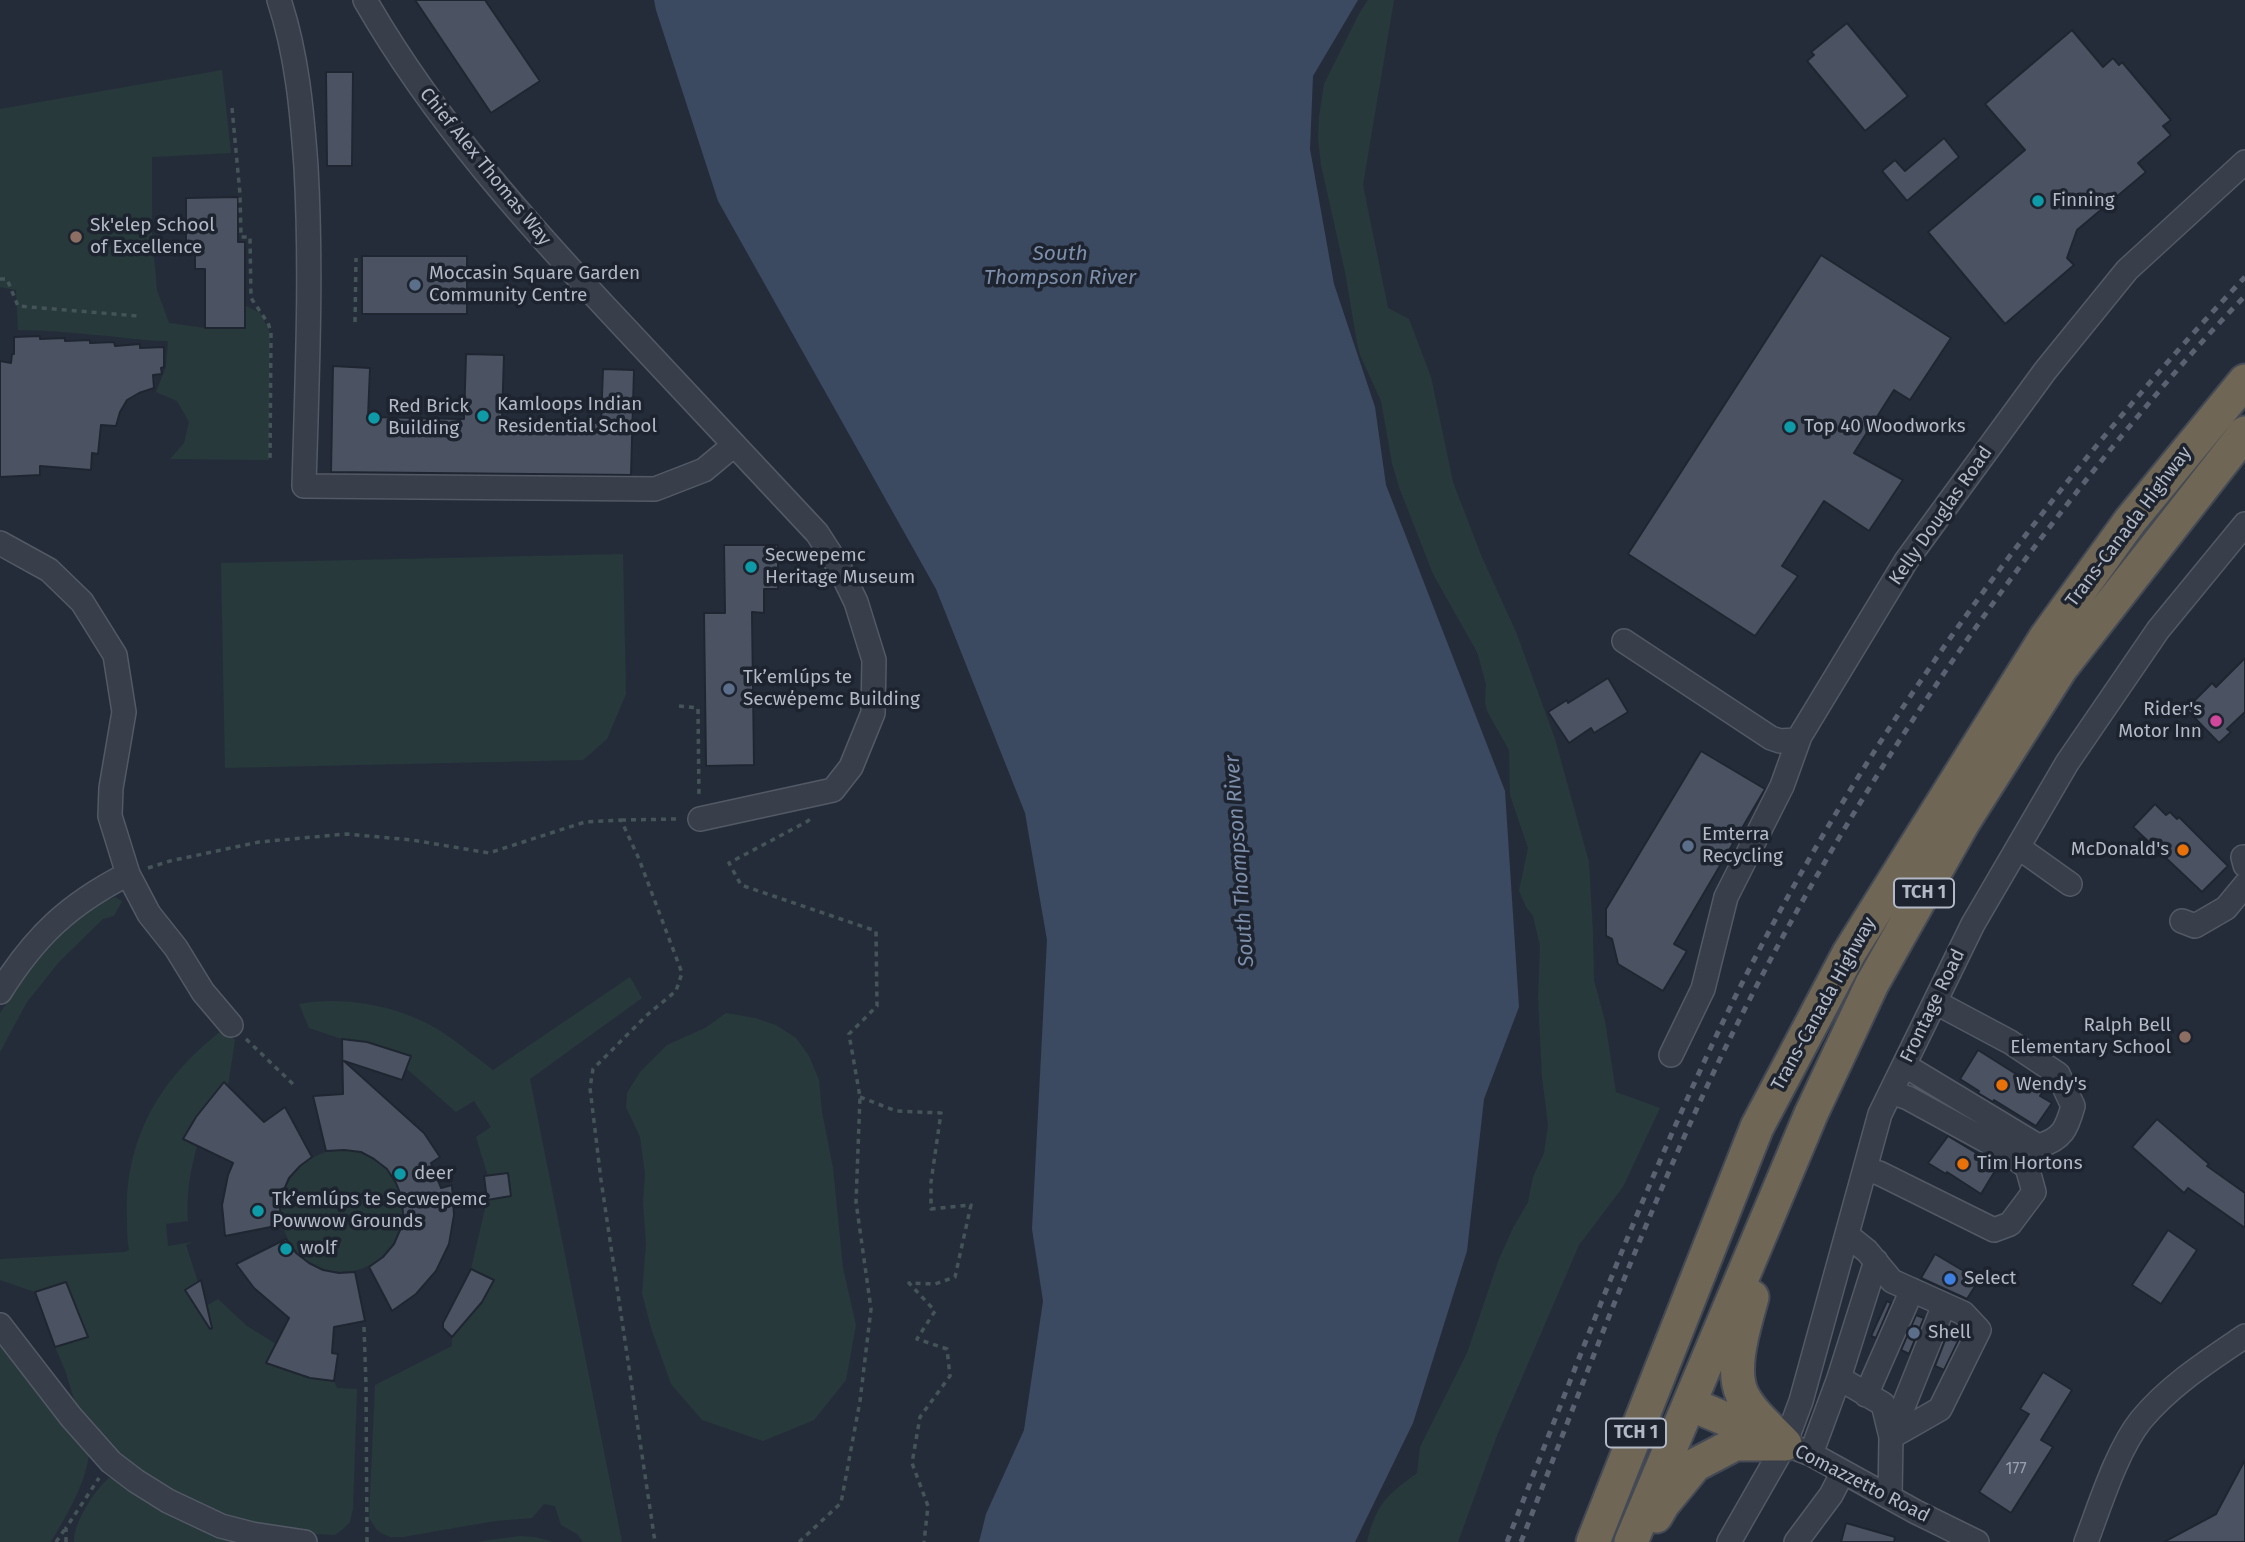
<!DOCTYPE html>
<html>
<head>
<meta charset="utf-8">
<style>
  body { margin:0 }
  canvas { display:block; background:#242c39 }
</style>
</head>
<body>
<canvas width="2245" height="1542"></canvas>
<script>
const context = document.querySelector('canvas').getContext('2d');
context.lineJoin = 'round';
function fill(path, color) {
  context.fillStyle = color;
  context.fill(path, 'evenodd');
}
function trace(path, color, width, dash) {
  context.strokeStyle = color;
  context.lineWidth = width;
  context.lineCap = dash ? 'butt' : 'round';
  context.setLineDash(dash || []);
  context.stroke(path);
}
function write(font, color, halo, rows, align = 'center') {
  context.font = font + ' "Fira Sans",sans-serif';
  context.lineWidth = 7;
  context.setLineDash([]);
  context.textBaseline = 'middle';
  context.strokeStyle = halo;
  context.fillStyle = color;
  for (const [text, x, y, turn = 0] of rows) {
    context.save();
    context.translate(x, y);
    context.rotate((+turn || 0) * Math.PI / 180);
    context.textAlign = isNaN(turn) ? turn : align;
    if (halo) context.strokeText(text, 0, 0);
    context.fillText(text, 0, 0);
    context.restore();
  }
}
const green = new Path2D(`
  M1368 0H1394L1363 185 1388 308 1409 319 1431 377 1453 482 1481 555 1516 632 1555 739 1589 862 1593 933 1594 980 1605 1021 1616 1092 1660 1108 1623 1187 1579 1245 1496 1438 1458 1542H1367C1377 1503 1386 1496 1417 1473L1420 1447 1467 1353 1499 1259 1513 1228 1528 1202 1533 1177 1544 1153 1548 1125 1542 1077 1538 999 1540 946 1533 916 1526 907 1519 891 1528 848 1510 795 1509 750 1488 713 1485 703 1486 684 1477 652 1433 574 1399 487 1392 463 1381 401 1360 355 1357 343 1345 272 1321 165 1318 139 1319 117 1324 84 1359 14Z
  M222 70 231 153 152 157V233L157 290 169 323 205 328H245L244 305 260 313 270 333 269 460 170 459 184 443 189 422 177 401 156 392 166 367 168 341C151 341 135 339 118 337 85 334 51 330 18 330L16 290 0 287V109Z
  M623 554 626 694 607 739 583 760 225 768 221 563Z
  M115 897 122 901 114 916 103 919 59 962 27 1002 0 1052V1013L33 965 68 927 95 906Z
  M630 977 642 998 530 1079 622 1542H583L577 1534 561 1525 555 1506 544 1504 532 1518 495 1521 403 1537H390L383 1534 377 1530 369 1518 375 1385 452 1346V1337L482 1302 494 1281 471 1269 487 1200 511 1196 508 1174 488 1176 476 1137 491 1127 474 1101 456 1112 407 1069 411 1056 367 1042 342 1039 309 1028 299 1004C346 995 405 1007 445 1034 461 1045 477 1058 493 1070Z
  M726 1013 755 1018 776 1025 796 1038 809 1056 819 1080 822 1112 833 1168 843 1268 856 1325 846 1380 814 1420 763 1441 702 1420 671 1384 651 1328 642 1293 646 1244 643 1203 645 1174 640 1137 626 1107 627 1093 640 1072 667 1045 705 1028Z
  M226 1028 235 1040 228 1086 224 1082 196 1117 184 1139 197 1146C190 1172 186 1195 188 1221L166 1224 168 1246 193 1242 186 1245 198 1282 186 1290 198 1311 218 1299 247 1326 276 1344 267 1363 310 1378 334 1381 337 1388 357 1389 353 1509 350 1522 343 1529 335 1535 295 1533 234 1519 202 1506 173 1492 125 1460 105 1441 78 1412 65 1370 55 1347 87 1337 66 1283 35 1292 0 1280V1259L125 1252 129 1250C127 1239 127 1228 127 1217 124 1150 152 1092 201 1048 209 1041 217 1033 226 1028Z
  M281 1211a61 61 0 1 1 122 0a61 61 0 1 1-122 0Z
  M0 1338 89 1452C87 1482 66 1516 51 1542H0Z
  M109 1478 118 1480 248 1542H74C73 1524 95 1489 109 1478Z
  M520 1536 535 1537 553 1542H475Z`);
const water = new Path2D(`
  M654 0H1358L1313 76 1310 149 1334 284 1375 407 1386 485 1505 791 1519 1007 1484 1099 1467 1251 1413 1423 1355 1542H979L986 1514 1024 1430 1043 1301 1032 1229 1047 940 1025 813 936 589 718 201 656 10Z`);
const building = new Path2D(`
  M415 0H485L540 81 491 113Z
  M1847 23 1908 96 1865 131 1807 61 1814 55 1811 52Z
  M2072 30 2103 67 2113 58 2119 65 2122 62 2171 120 2163 126 2171 135 2138 163 2146 172 2077 230 2067 258 2074 265 2005 324 1928 232 2025 150 1985 104Z
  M326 72H353L352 166H327Z
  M1944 138 1959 157 1907 201 1882 171 1895 160 1905 171Z
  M238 197V242H245V328H205V269H195V249H186V198Z
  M1821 255 1951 338 1910 400 1894 390 1854 453 1903 480 1869 531 1824 501 1782 566 1798 576 1755 636 1628 554Z
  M362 256H467V314H362Z
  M40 336V339L65 338V341L90 340V343L114 342 115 346 140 344V348L164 347V367L161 368 162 374 153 375 154 388 139 393 127 400 120 412 116 426 101 425 98 454 92 453 91 470 40 466V475L0 477V361L11 363 12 354H14V337Z
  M466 354 504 355 502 420 601 423 603 369 634 370 631 475 331 472 333 366 370 368 368 417 464 419Z
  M724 545H778V589H764V613L752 612 754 765 706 766 704 613H725Z
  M2245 658V712L2227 729 2231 732 2219 743 2186 709 2212 683 2216 687Z
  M1608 678 1628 712 1594 733 1591 728 1569 743 1548 712 1567 700 1568 703Z
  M1701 751 1765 789 1674 944 1687 951 1663 991 1618 964 1612 939 1606 936V909Z
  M2155 804 2166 815 2170 812 2177 819 2179 817 2228 866 2202 892 2133 827Z
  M342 1039 367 1042 411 1056 402 1080 344 1061 424 1133 440 1157 431 1163 441 1188 452 1185 454 1215 449 1244 436 1271 416 1294 392 1311 369 1267 383 1257 394 1244 400 1230 403 1214 402 1198 396 1183 387 1169 374 1159 361 1152 344 1150 326 1151 313 1096 343 1094Z
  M1978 1050 2043 1091 2040 1096 2052 1103 2036 1126 1994 1100 1993 1102 1978 1093 1979 1091 1960 1079Z
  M224 1082 264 1122 285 1107 312 1157 300 1166 289 1178 283 1192 280 1208 281 1225 225 1236 222 1205 228 1175 233 1163 183 1139 196 1117Z
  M2157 1119 2209 1164 2207 1166 2245 1193V1228L2188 1188 2184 1193 2132 1147Z
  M1948 1136 1998 1166 1981 1194 1947 1172 1946 1174 1928 1163Z
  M508 1173 511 1196 487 1200 484 1176Z
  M2168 1230 2197 1250 2161 1304 2132 1285Z
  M286 1239 296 1253 309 1263 323 1270 339 1273 355 1272 365 1321 334 1327 332 1353 338 1354 334 1381 310 1378 266 1363 289 1318 254 1288 236 1264Z
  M1935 1254 1979 1280 1967 1299 1921 1278Z
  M471 1269 494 1280 482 1302 452 1337 443 1328V1323Z
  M201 1280 212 1328 210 1329 185 1290Z
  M66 1282 88 1337 55 1347 35 1292Z
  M1887 1301 1891 1303 1876 1338 1871 1336Z
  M1916 1315 1924 1318 1909 1354 1901 1350Z
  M1949 1330 1961 1335 1944 1370 1935 1366Z
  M2043 1372 2072 1390 2041 1440 2053 1447 2011 1513 1979 1492 2029 1414 2020 1409Z
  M2245 1460V1542H2164L2216 1514Z
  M1846 1523 1895 1537 1894 1542H1841Z`);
const path = new Path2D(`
  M232 108 240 194 241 237H250L251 298 268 323 271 332 270 462
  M0 279H7L18 306 138 316
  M355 322 356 258
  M679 706 698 708 699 797
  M621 820 678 819
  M148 868 170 861 259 842 346 834 412 840 489 853 585 822 621 820 639 859 682 973 676 991 647 1015 593 1069 590 1088 601 1180 655 1542
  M246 1039 295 1086
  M860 1097 896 1111 941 1113 931 1182V1209L971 1205 955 1277 935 1284 909 1283 935 1311 917 1339 947 1349 950 1376 920 1417 912 1463 928 1506 924 1542
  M364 1327 366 1385 367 1542
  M56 1542 65 1529
  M66 1542V1528L99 1478
  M799 1542 841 1503 860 1401 871 1309 856 1202 860 1097 849 1034 877 1006 876 931 741 885 729 863 808 821 812 816`);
const minor = new Path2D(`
  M279 0C297 54 302 111 306 167 312 273 307 380 304 486L655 489 704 470 734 445
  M365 0C435 122 529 226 625 328 689 396 753 465 817 533L839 567 856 602 874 660 873 713 851 767 833 790 700 819
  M0 543 49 570 82 602 115 655 124 712 111 788 110 816 128 874 149 914 176 948 203 992 231 1025
  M1624 641 1771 738 1780 741 1795 740 1800 736 1906 561 2045 371 2127 270 2245 162
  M2018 847 2070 884
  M2243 857 2245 865
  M2182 921 2195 926 2226 908 2245 885
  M0 992C35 936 69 904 128 874
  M1671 1055 1703 989 1726 897 1782 786 1800 736
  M1904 1065 2038 1146C2062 1140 2067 1128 2073 1106L2058 1074 2010 1042 1935 1002
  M1865 1170 1879 1173 1994 1230 2010 1224 2034 1192 2027 1167 2005 1151 1908 1098 1891 1092
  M1847 1235 1867 1251 1892 1281 1963 1313 1979 1330 1940 1409 1891 1437
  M1876 1261 1839 1378 1883 1404 1891 1437 1890 1497
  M0 1325 71 1417 111 1462 136 1481 168 1501 221 1526 252 1534 305 1542
  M1866 1395 1912 1290
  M1891 1437 1944 1305
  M1785 1444 1811 1454 1916 1512 1977 1542
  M1811 1454 1839 1378
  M1729 1542 1785 1444 1801 1401 1880 1114 1973 924 2067 763 2158 630 2245 524
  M1796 1542 1831 1495 1843 1472
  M2086 1542C2100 1505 2117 1450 2141 1420 2170 1385 2208 1361 2245 1336`);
const highway = new Path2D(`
  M1752 1297C1745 1324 1730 1367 1742 1394 1751 1413 1771 1429 1785 1444
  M1690 1404 1773 1439
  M1656 1516 1663 1504 1695 1465 1735 1444H1785
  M1593 1542 1757 1127 1849 953 2046 637 2130 521 2245 381
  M1631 1542 1811 1114 1872 984 1964 821 2061 668 2245 433`);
const rail = new Path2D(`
  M1507 1542C1575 1369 1640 1196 1720 1028 1851 755 2038 497 2245 277
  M1521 1542C1584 1381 1644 1219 1718 1063 1825 841 1960 635 2115 444 2156 394 2199 343 2245 296`);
const markers = [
  [2038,201,7,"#0f9aa8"],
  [76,237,7,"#8d6e63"],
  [415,285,7,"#5c6f8a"],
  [483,416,7,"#0f9aa8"],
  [374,418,7,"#0f9aa8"],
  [1790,427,7,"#0f9aa8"],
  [751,567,7,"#0f9aa8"],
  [729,689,7,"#5c6f8a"],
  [2216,721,7,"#d1479c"],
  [1688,846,7,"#5c6f8a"],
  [2183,850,7,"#e8710a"],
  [2185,1037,7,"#8d6e63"],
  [2002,1085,7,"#e8710a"],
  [1963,1164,7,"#e8710a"],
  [400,1174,7,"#0f9aa8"],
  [258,1211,7,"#0f9aa8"],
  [286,1249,7,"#0f9aa8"],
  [1950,1279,7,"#3f7fe0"],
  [1914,1333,7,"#5c6f8a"]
];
const numberNames = [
  ["177",2016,1470]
];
const shields = [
  [1924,893,60],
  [1636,1433,60]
];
const shieldNames = [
  ["TCH 1",1924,893],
  ["TCH 1",1636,1433]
];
const streetNames = [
  ["Chief Alex Thomas Way",485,167,51],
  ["Kelly Douglas Road",1941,516,-55],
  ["Trans-Canada Highway",2129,527,-53],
  ["Trans-Canada Highway",1824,1004,-61],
  ["Frontage Road",1933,1006,-64],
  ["Comazzetto Road",1862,1484,27]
];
const poiNames = [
  ["Finning",2052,201],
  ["Sk'elep School",90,226],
  ["of Excellence",90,248],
  ["Moccasin Square Garden",429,274],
  ["Community Centre",429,296],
  ["Kamloops Indian",497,405],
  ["Residential School",497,427],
  ["Red Brick",388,407],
  ["Building",388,429],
  ["Top 40 Woodworks",1804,427],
  ["Secwepemc",765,556],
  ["Heritage Museum",765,578],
  ["Tk’emlúps te",743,678],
  ["Secwe̓pemc Building",743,700],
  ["Rider's",2202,710,"right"],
  ["Motor Inn",2202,732,"right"],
  ["Emterra",1702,835],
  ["Recycling",1702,857],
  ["McDonald's",2169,850,"right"],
  ["Ralph Bell",2171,1026,"right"],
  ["Elementary School",2171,1048,"right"],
  ["Wendy's",2016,1085],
  ["Tim Hortons",1977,1164],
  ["deer",414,1174],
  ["Tk’emlúps te Secwepemc",272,1200],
  ["Powwow Grounds",272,1222],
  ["wolf",300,1249],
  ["Select",1964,1279],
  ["Shell",1928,1333]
];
const waterNames = [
  ["South",1060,254],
  ["Thompson River",1060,278],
  ["South Thompson River",1240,861,-94]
];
fill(green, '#27393b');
fill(water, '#3b4961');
fill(building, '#4b5363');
trace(building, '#1f2631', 2);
trace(minor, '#535965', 26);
trace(highway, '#434955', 37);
trace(path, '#445458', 3.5, [5, 5]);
trace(minor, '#383f4a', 23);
trace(highway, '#6f6655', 33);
trace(rail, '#5a6271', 5, [7, 7]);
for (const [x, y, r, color] of markers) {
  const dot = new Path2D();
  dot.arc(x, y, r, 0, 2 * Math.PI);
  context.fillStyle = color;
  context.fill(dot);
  trace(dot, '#1d242f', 2.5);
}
write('16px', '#99a0ad', null, numberNames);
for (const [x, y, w] of shields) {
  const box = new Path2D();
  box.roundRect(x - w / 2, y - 14.5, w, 29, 5);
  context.fillStyle = '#1d242f';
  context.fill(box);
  trace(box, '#b3b9c6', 2);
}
write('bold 18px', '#b3b9c6', null, shieldNames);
write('19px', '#b3b9c6', '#1d242f', streetNames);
write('19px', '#b3b9c6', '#1d242f', poiNames, 'left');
write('italic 21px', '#7d8fab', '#1d242f', waterNames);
</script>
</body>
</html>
